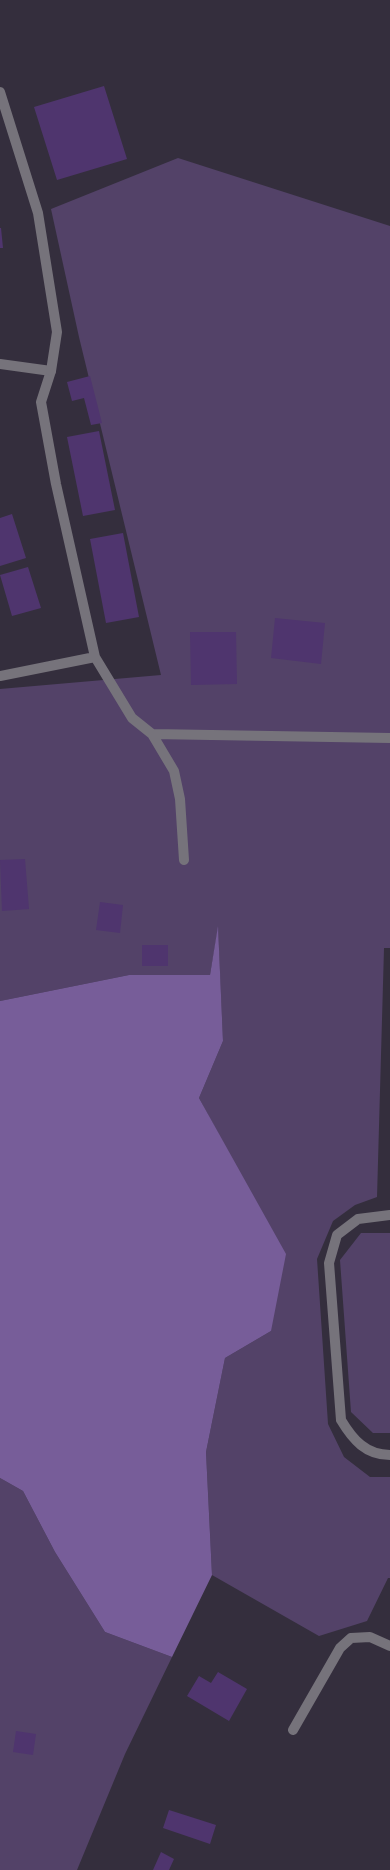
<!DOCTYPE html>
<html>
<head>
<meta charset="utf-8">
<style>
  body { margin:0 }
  canvas { display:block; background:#342e3d }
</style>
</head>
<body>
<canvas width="390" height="1870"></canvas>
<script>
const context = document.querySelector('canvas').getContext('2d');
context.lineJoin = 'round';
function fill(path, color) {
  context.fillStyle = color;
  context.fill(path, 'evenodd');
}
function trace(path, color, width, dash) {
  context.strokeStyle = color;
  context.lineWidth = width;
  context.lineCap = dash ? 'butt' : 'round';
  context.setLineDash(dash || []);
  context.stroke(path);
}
const green = new Path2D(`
  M178 158 390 226V948H384L377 1197 355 1205 333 1221 317 1259 328 1424 344 1457 370 1477H390V1578H388L367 1621 319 1636 212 1575 206 1452 225 1358 271 1331 238 1170 199 1098 223 1041 218 929 210 975H129L0 1001V689L161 675 79 337 51 209Z
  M361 1233H390V1433H373L351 1412 340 1260Z
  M0 1478 23 1491 55 1552 105 1632 172 1657 125 1754 77 1870H0Z`);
const forest = new Path2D(`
  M218 926 223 1041 199 1098 286 1254 271 1331 225 1358 206 1452 212 1575 172 1657 105 1632 55 1552 23 1491 0 1478V1001L129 975H210Z`);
const building = new Path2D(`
  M104 86 127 159 57 180 34 107Z
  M0 228H1L3 248H0Z
  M90 376 102 423 91 425 84 398 72 401 67 382Z
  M99 431 115 510 83 516 67 437Z
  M12 514 26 558 0 566V518Z
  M123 533 139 617 106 623 90 539Z
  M28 567 41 608 12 616 0 575Z
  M275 618 325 623 321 664 271 658Z
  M190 632H236L237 684 191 685Z
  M25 859 29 909 2 911 0 860Z
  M100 902 123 905 120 933 96 930Z
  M142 945H168V966H142Z
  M218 1672 247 1689 229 1721 187 1696 199 1676 211 1683Z
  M16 1731 36 1734 33 1755 13 1752Z
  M169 1810 216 1825 210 1844 163 1828Z
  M161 1852 174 1859 169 1870H153Z`);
const service = new Path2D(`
  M0 364 51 371 41 402 56 484 95 657 132 718 152 734 390 738
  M0 676 95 657
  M152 734 174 771 180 799 184 860`);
const minor = new Path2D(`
  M0 92 38 213 57 332 51 371
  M390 1215 358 1219 337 1235 329 1263 341 1420C353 1440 366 1455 390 1455
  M293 1730 340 1648 351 1638 370 1637 390 1646`);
fill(green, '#534268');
fill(forest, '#775d99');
fill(building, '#4f356e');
trace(service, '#76737b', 10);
trace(minor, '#76737b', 10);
</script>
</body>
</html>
